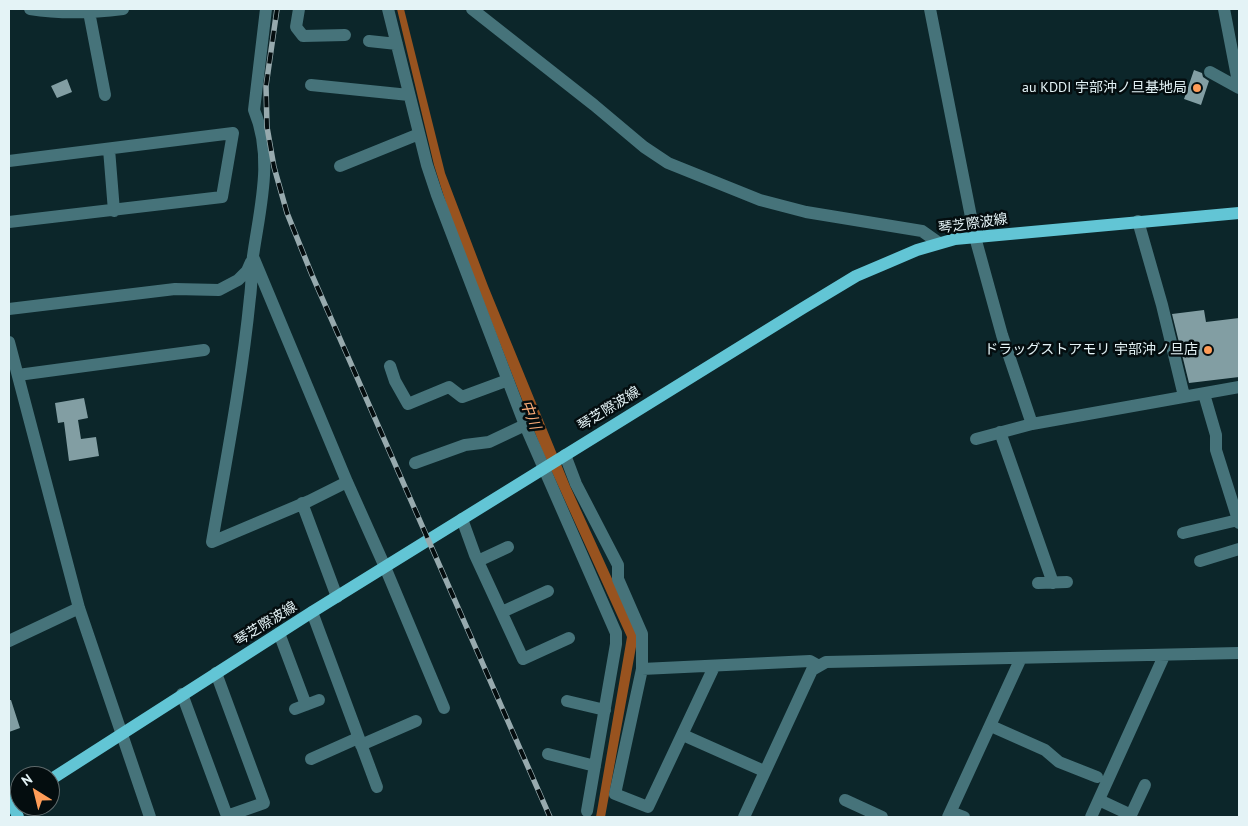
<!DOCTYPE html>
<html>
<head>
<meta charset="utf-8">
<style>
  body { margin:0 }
  #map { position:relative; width:1248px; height:826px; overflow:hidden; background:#0c262a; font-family:"PT Sans",sans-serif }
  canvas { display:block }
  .frame { position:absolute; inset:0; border:10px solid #e4f3f6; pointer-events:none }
  .north { position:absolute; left:10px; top:766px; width:50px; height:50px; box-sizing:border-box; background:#040d0f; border:1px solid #5e696b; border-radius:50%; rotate:324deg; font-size:14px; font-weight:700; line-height:20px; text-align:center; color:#e4f3f6 }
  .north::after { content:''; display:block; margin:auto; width:18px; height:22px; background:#fe9c58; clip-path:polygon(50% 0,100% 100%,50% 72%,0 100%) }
</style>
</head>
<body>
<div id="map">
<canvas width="1248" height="826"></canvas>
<div class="frame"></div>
<div class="north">N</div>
</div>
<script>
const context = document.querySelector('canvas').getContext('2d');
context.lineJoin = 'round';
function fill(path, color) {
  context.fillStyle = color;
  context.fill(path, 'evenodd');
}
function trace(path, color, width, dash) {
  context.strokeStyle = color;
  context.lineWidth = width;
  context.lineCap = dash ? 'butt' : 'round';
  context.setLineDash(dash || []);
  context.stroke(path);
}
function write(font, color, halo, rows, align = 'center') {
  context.font = font + ' "PT Sans","Noto Sans JP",sans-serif';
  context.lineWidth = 5;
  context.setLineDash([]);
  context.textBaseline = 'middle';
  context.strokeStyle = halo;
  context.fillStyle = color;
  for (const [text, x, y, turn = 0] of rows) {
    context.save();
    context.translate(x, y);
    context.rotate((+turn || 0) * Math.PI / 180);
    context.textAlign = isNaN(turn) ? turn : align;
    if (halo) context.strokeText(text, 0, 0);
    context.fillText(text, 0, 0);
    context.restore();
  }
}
const water = new Path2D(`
  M397 9H404L445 173 488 286 570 486 638 636 605 817H596L627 637 541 448 451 219 434 165Z`);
const building = new Path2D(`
  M1194 70 1202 73 1203 77 1209 81 1201 105 1184 99Z
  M67 79 72 92 57 98 51 86Z
  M1204 310 1206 322 1239 318V377L1189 383 1172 314Z
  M84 398 88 418 78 420 81 439 96 437 99 456 69 461 64 422 58 423 55 403Z
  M9 700H11L20 728 9 732Z`);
const minor = new Path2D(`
  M30 9C61 14 92 13 123 9
  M299 9 296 27 303 36 345 35
  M388 9 427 165 437 195 525 425 616 633V644L587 811
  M472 9 594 105 644 147 668 163 760 200 806 212 922 231 939 243
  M930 9 975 237 1002 335 1032 424
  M1224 9 1239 87
  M89 12 105 95
  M369 41 397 44
  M1210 72 1239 88
  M311 85 409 95
  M109 149 114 211
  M9 161 233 133 222 197 9 222
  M340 166 419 134
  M1138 221 1162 305 1184 396
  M254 259 347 482 385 567 444 708
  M9 309 175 289 219 290 238 280 247 271 251 262
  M9 342 79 608 150 817
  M390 366 395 381 408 404 449 387 462 397 508 380
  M18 375 204 350
  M1204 394 1216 435V450L1239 523
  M1000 432 1053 583
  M976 439 1032 424 1239 387
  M565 455 576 484 618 565V579L642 634V669L615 794 648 807 714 667
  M415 463 465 445 489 442 525 425
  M302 503 337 597
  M462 519 475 555 523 659 569 638
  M1183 533 1238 520
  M212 542C226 461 242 379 250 297 252 284 251 270 253 256 260 207 274 157 254 110L266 9
  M212 542 309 501 347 482
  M478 561 508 547
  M1200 561 1239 549
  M1038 583 1067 582
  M312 612 377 787
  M502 612 548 591
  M279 633 306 705
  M9 641 79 608
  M642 669 810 661 819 666
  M182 694 227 816 264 803 216 673
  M567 701 605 710
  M295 709 319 700
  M991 726 1045 750 1059 762 1097 777
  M683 735 764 771
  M361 745 416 721
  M548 754 595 766
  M311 759 358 738
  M845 800 882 817
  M1099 800 1131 815
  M951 812 964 817
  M744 817 812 670 826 662 1239 653
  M948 817 1021 658
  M1091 817 1164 656
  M1130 817 1145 785`);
const major = new Path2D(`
  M50 780 312 612 803 308 856 276 889 262 917 250 955 239 1239 213
  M9 795 18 817`);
const rail = new Path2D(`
  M277 9 266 86 267 127 274 167 287 213 312 275 550 817`);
const markers = [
  [1197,88,5,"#fe9c58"],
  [1208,350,5,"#fe9c58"]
];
const poiNames = [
  ["au KDDI 宇部沖ノ旦基地局",1187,88],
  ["ドラッグストアモリ 宇部沖ノ旦店",1198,350]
];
const streetNames = [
  ["琴芝際波線",973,224,-8],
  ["琴芝際波線",609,409,-32],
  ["琴芝際波線",266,624,-32]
];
const waterNames = [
  ["中川",530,415,69]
];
fill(water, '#98531f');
fill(building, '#829ea3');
trace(minor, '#46737a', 12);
trace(major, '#62c5d5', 12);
trace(rail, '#97aaae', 5.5);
trace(rail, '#040d0f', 4, [11]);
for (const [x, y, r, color] of markers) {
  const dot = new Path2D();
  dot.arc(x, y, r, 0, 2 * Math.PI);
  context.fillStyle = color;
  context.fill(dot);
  trace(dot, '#040d0f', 2);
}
write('14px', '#e4f3f6', '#040d0f', poiNames, 'right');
write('14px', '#e4f3f6', '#040d0f', streetNames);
write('italic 15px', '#f8aa77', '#040d0f', waterNames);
</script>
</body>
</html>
